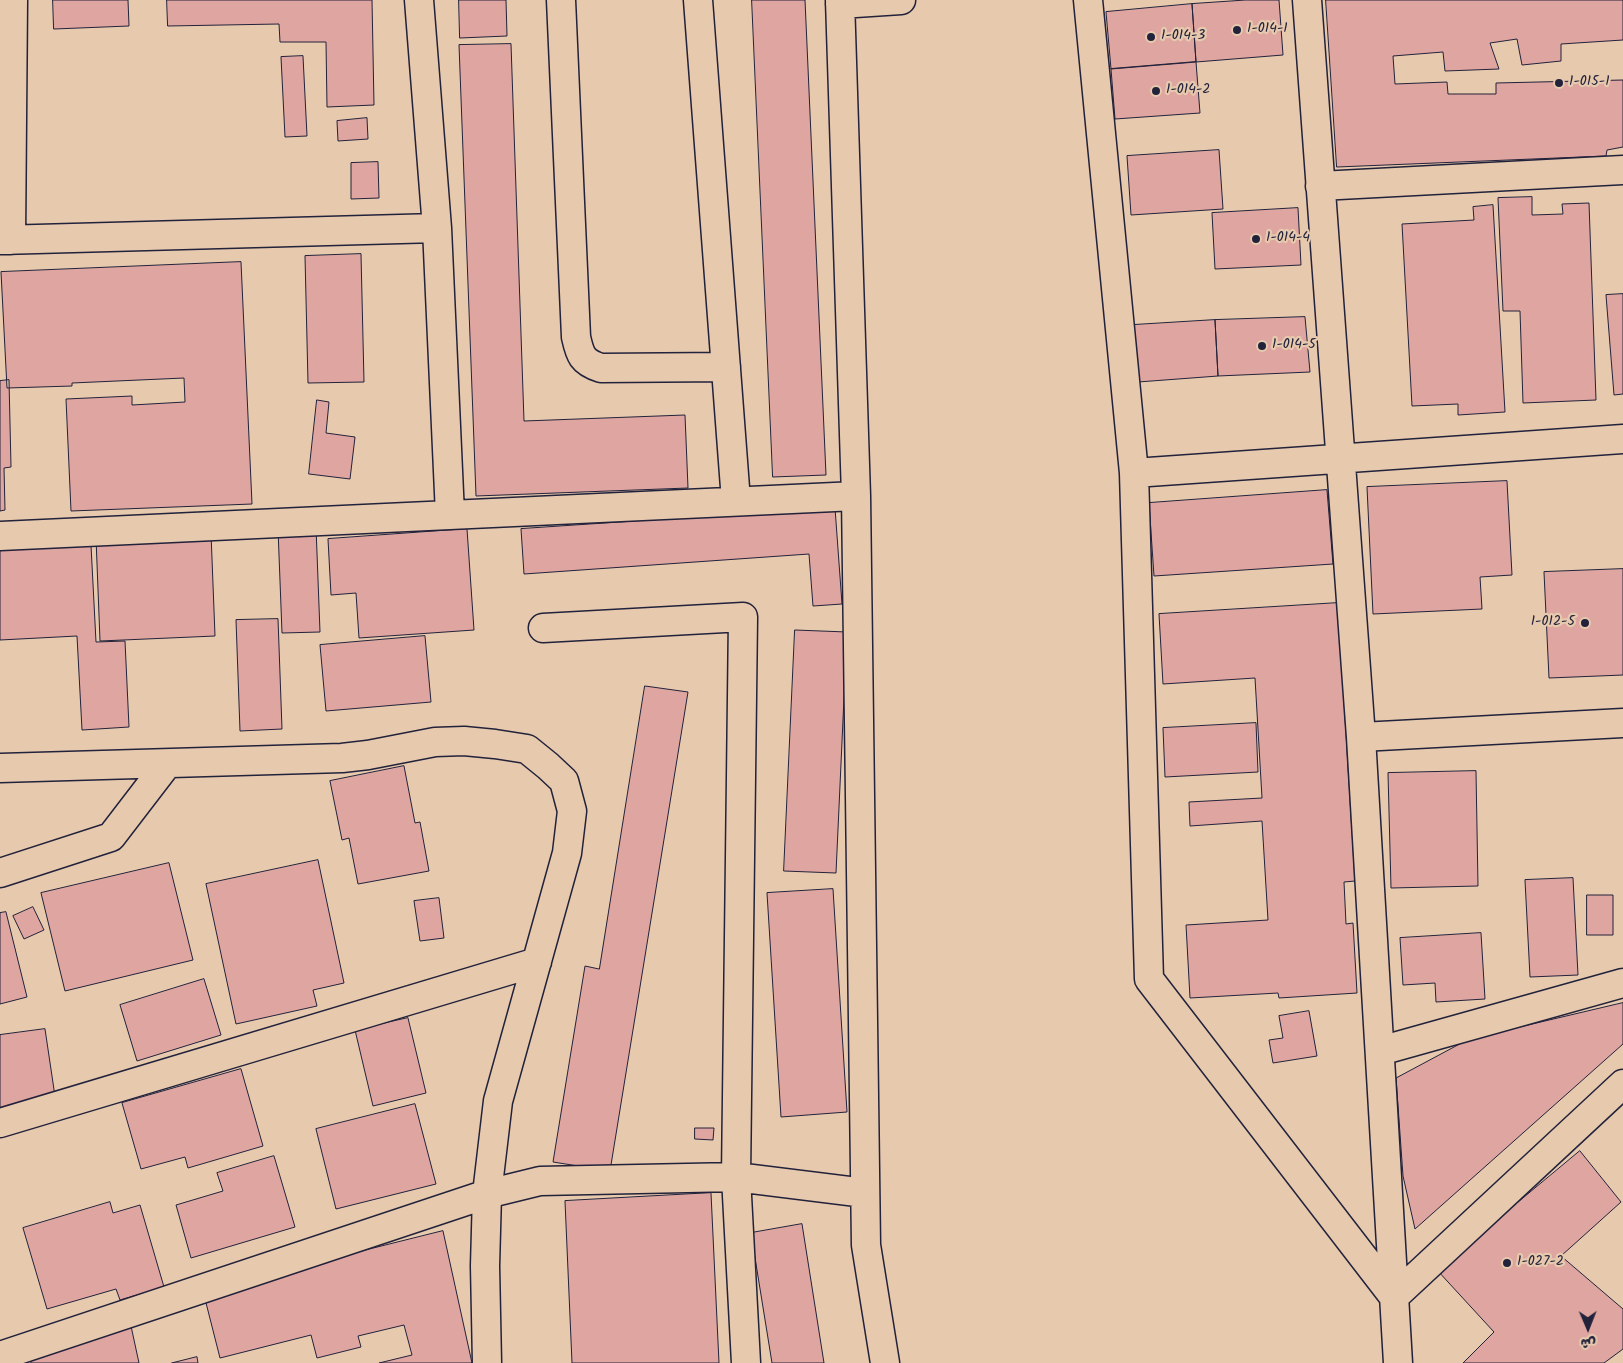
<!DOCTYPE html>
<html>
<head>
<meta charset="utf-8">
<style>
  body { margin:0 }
  #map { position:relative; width:1623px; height:1363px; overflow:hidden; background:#e7c9ae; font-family:Kalam,"Playpen Sans Arabic",sans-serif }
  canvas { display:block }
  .north { position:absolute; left:1563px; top:1303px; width:50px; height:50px; -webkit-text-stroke:4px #e7c9ae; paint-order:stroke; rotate:179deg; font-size:14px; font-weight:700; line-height:20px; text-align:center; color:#22223b }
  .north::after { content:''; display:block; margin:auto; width:18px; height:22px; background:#22223b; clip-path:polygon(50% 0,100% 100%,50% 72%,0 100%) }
</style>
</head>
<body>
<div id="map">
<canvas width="1623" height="1363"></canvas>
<div class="north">ش</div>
</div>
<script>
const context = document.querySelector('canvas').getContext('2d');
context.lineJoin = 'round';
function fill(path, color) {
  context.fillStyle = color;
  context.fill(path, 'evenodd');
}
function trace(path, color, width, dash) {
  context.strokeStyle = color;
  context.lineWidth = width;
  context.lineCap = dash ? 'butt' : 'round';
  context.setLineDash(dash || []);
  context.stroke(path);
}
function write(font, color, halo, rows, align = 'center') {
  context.font = font + ' Kalam,sans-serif';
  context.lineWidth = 4.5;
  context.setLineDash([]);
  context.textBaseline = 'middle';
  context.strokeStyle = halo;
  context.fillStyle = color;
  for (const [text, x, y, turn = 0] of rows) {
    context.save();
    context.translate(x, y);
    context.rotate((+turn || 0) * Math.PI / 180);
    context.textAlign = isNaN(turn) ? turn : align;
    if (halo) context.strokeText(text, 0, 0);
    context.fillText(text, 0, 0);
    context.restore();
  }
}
const building = new Path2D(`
  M53 0H128L129 26 54 29Z
  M167 0H372L374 105 327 107 326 42H280L279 24 168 26Z
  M459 0H506L507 36 460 38Z
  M752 0H805L826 475 773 477Z
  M1246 0H1279L1283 55 1196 62 1192 4Z
  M1326 0H1623V40L1561 44V61L1522 65 1517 39 1490 43 1499 69 1445 71 1443 52 1393 56 1395 84 1447 82 1448 94H1496V83L1623 80V147L1607 150 1606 156 1337 167Z
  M1192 4 1196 62 1111 69 1106 12Z
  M511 44 524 421 685 415 688 488 476 496 459 45Z
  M303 56 307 136 285 137 281 57Z
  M1196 62 1200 113 1115 119 1111 69Z
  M367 118 368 139 338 141 337 121Z
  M1219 150 1223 209 1131 215 1127 156Z
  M378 162 379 198 351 199V163Z
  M1532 197V215L1563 214 1562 204 1589 203 1596 400 1523 403 1520 311H1503L1498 198Z
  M1493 205 1505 412 1458 415V404L1412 406 1402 224 1474 220 1473 207Z
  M1298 208 1301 265 1215 269 1212 213Z
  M361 254 364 382 308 383 305 256Z
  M241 262 252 504 71 511 66 399 132 396V405L185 402 184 378 72 383V386L7 388 1 272Z
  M1623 294V394L1614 395 1606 295Z
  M1305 317 1310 372 1218 376 1215 320Z
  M1215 320 1218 376 1138 382 1133 325Z
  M9 380 11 467 4 468 5 510 0 511V381Z
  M317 400 329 402 326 433 355 437 350 479 309 474Z
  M1507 481 1512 575 1480 577 1482 609 1373 614 1367 487Z
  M1327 490 1333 564 1154 576 1149 503Z
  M835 508 842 604 813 606 809 554 524 574 521 529Z
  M316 527 320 632 282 633 278 529Z
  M467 529 474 630 359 638 356 593 331 595 328 539Z
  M211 533 215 636 100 641 96 538Z
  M91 545 96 642 125 641 129 727 82 730 77 636 0 640V550Z
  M1623 569V675L1549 678 1544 572Z
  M1338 603 1355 881 1344 882 1346 924 1353 923 1357 993 1279 998 1278 993 1190 998 1186 925 1268 920 1262 821 1190 826 1189 802 1262 798 1255 678 1163 684 1159 614Z
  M278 619 282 729 240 731 236 620Z
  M795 630 847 632 836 873 784 871Z
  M425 636 431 702 326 711 320 645Z
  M645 686 688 692 610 1171 553 1162 585 966 599 969Z
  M1256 723 1258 772 1165 777 1163 728Z
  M404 766 415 823 420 822 429 871 358 884 349 838 342 840 330 781Z
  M1476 771 1478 886 1391 888 1388 773Z
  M318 860 344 983 313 990 317 1006 236 1024 206 884Z
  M169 863 193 960 65 991 41 893Z
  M1573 878 1578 975 1530 977 1525 880Z
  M833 889 847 1112 781 1117 767 893Z
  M1587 895H1613V935H1587Z
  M439 898 444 938 420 941 414 901Z
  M33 907 44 930 24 939 13 916Z
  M6 912 27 997 0 1004V913Z
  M1481 933 1485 999 1436 1002 1435 983 1403 985 1400 938Z
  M204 979 221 1035 137 1061 120 1005Z
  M1623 1003V1044L1415 1229 1403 1176 1396 1078 1469 1039Z
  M1309 1011 1317 1056 1273 1063 1269 1040 1283 1038 1279 1016Z
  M408 1018 426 1093 373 1106 355 1030Z
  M45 1029 56 1103 0 1111V1035Z
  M241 1069 263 1146 188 1168 185 1157 141 1169 122 1103Z
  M415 1104 436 1184 336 1209 316 1129Z
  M695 1128H714L713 1140 695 1139Z
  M1580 1151 1621 1202 1561 1256 1623 1309V1349L1604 1363H1463L1494 1332 1437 1270Z
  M274 1156 295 1227 191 1258 176 1205 223 1191 217 1173Z
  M711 1193 719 1363H572L565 1201Z
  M110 1202 113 1213 140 1205 164 1287 120 1300 116 1289 47 1309 23 1228Z
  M802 1224 824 1363H772L751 1233Z
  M443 1231 472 1363H379L412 1355 404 1325 358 1336 361 1347 317 1358 311 1335 220 1358 203 1291Z
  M131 1326 139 1363H31L28 1350Z
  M197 1357 198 1363H172Z`);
const minor = new Path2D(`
  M419 0 437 228
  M561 0 576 337C580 355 582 362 601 368L726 367
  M698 0 736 501
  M840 0 856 496 866 1245 885 1363
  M1088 0 1134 473 1149 979 1394 1297 1623 1084
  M1307 0 1361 737 1398 1363
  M840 4 901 0
  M1320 186 1623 170
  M0 240 437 228 450 515
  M11 240 13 0
  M1134 473 1623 439
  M0 536 856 496
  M543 628 743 617 736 1177 746 1363
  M1361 737 1623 723
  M0 768 342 758 368 755 435 742 464 741 495 744 527 749 548 766 564 781 572 811 567 853 498 1101 487 1194 485 1266 487 1363
  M0 873 111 837 167 764
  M1380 1051 1623 983
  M0 1123 537 962
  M0 1356 487 1194 540 1181 736 1177 865 1193`);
const markers = [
  [1237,30,5,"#22223b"],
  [1151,37,5,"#22223b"],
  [1559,83,5,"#22223b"],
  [1156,91,5,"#22223b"],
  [1256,239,5,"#22223b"],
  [1262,346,5,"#22223b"],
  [1585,623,5,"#22223b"],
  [1507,1263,5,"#22223b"]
];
const poiNames = [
  ["1-014-1",1247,30],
  ["1-014-3",1161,37],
  ["1-015-1",1569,83],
  ["1-014-2",1166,91],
  ["1-014-4",1266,239],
  ["1-014-5",1272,346],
  ["1-012-5",1575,623,"right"],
  ["1-027-2",1517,1263]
];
fill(building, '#dfa5a0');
trace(building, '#22223b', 1);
trace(minor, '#22223b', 31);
trace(minor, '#e7c9ae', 28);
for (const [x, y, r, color] of markers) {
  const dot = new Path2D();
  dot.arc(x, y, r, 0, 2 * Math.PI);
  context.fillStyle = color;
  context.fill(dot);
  trace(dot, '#e7c9ae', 2);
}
write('14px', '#22223b', '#e7c9ae', poiNames, 'left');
</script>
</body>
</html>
